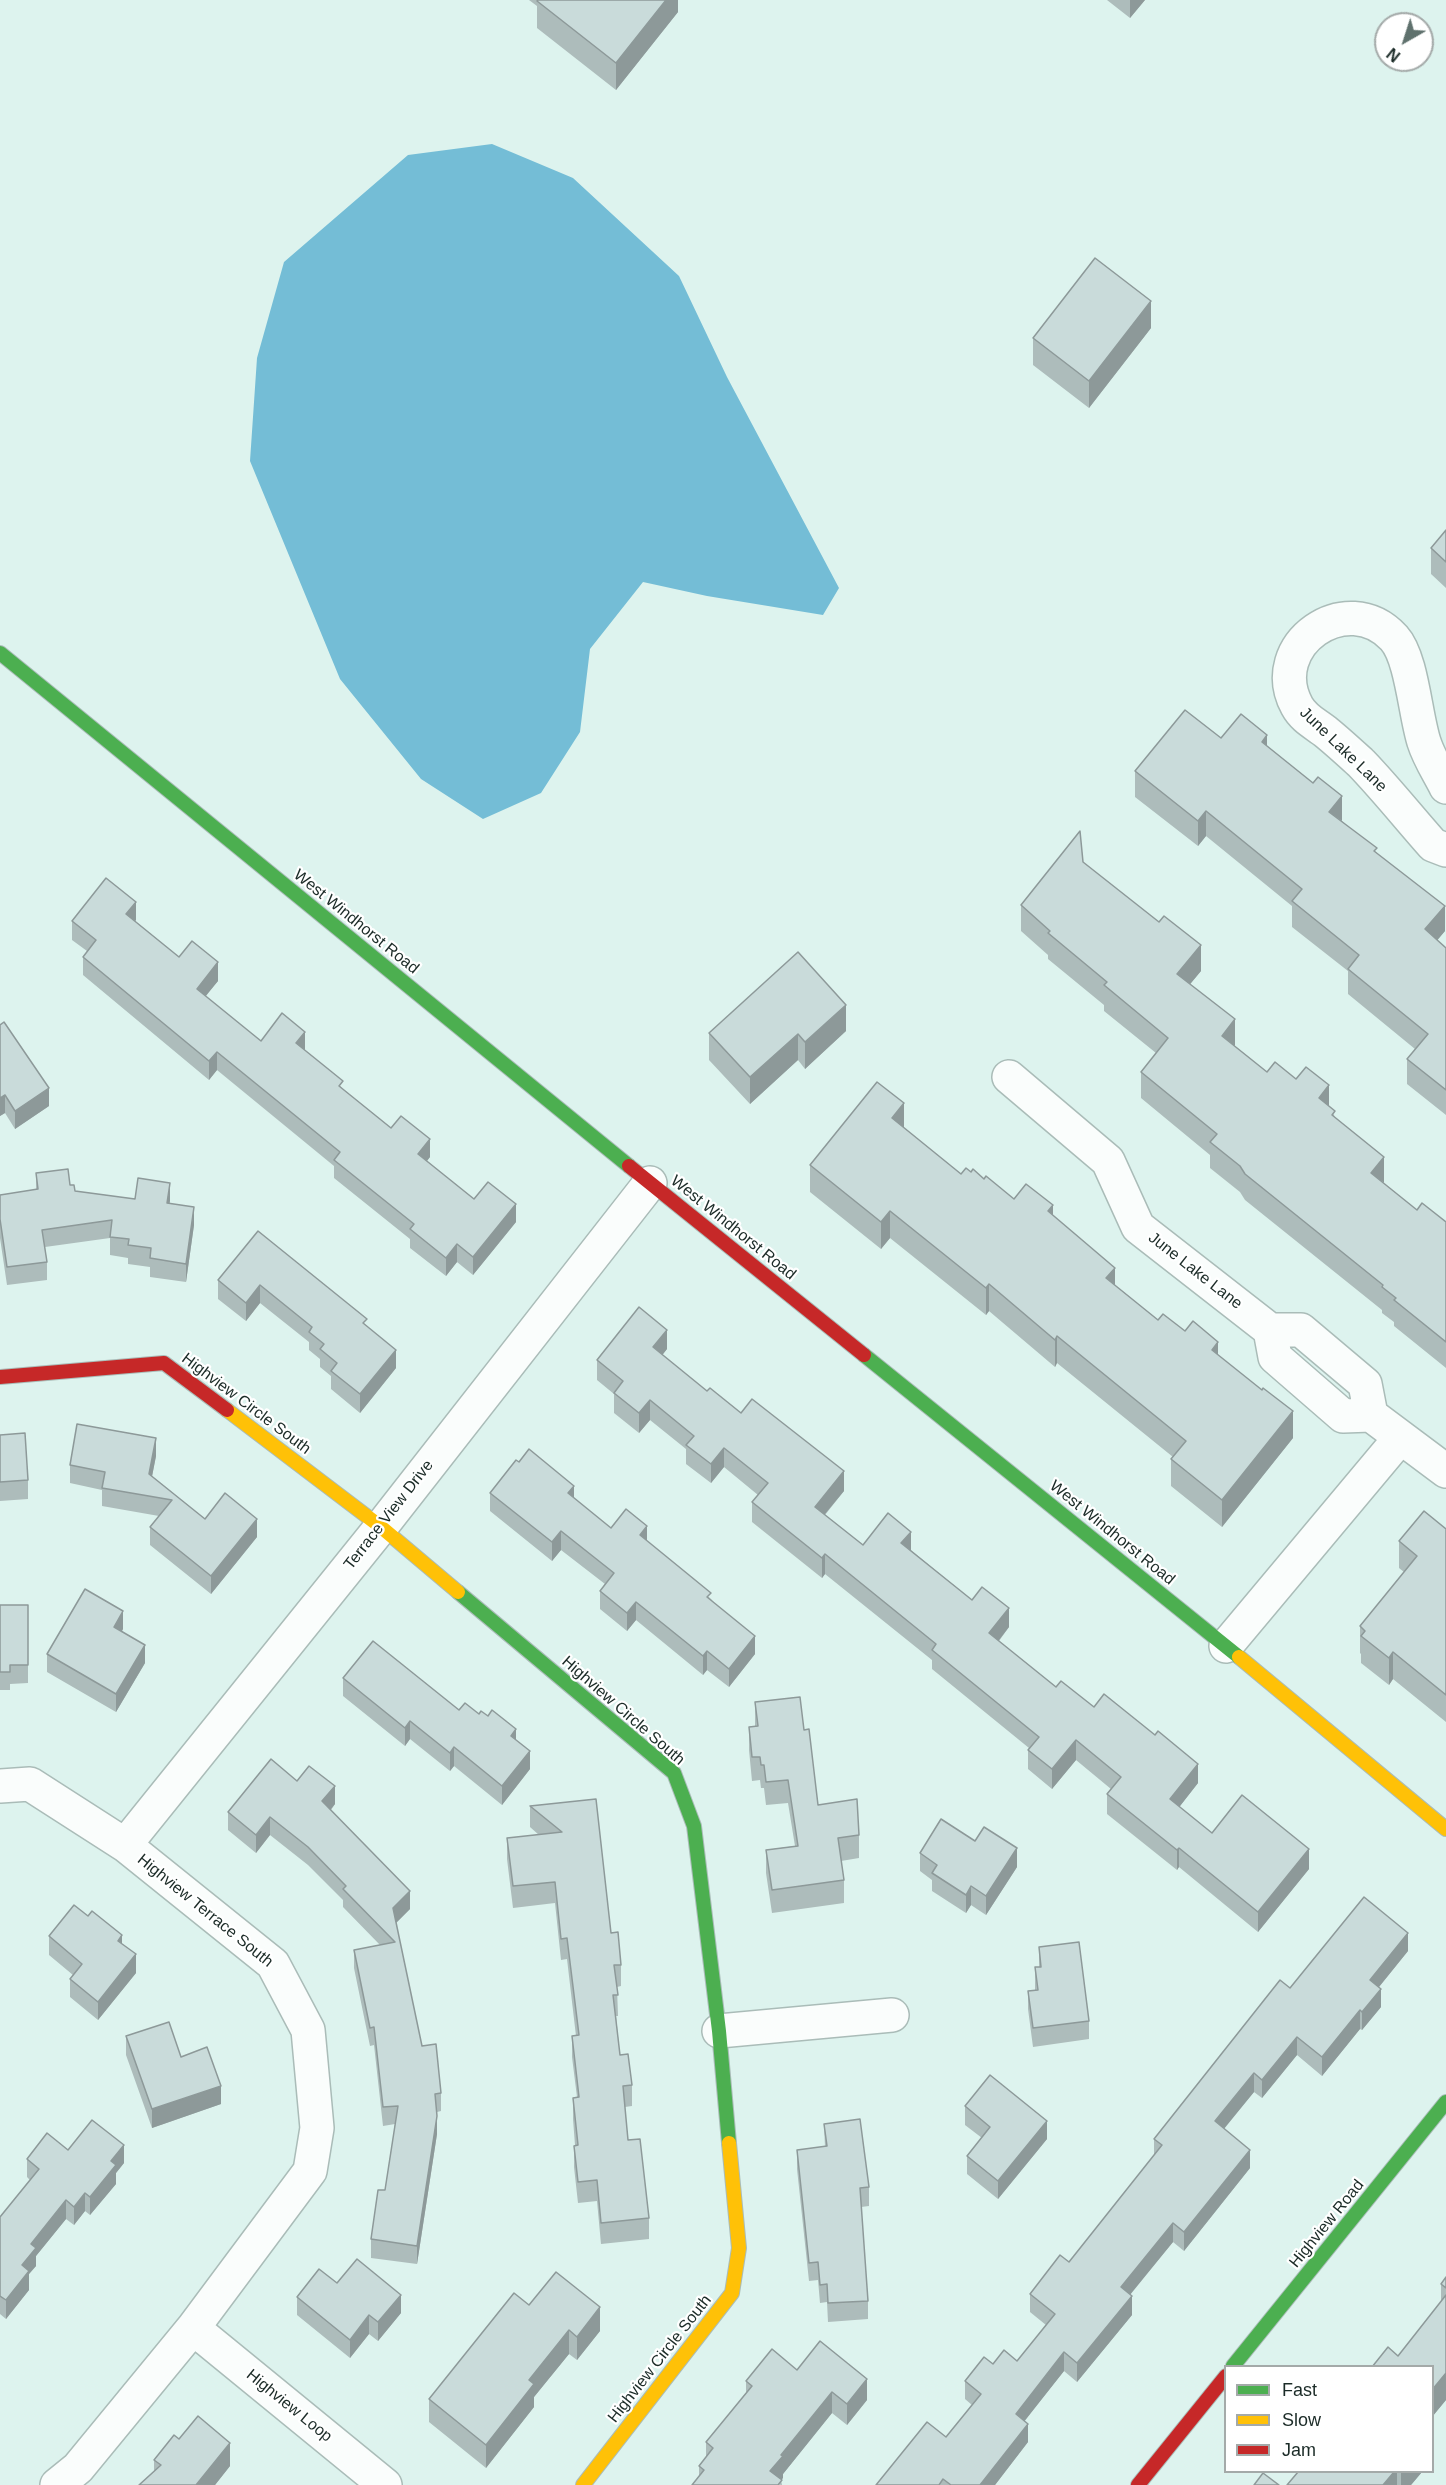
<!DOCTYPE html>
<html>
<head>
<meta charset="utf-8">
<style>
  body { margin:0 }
  #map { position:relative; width:1446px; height:2485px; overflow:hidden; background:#ddf3ee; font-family:Helvetica,sans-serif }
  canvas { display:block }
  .legend { position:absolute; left:1224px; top:2365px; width:210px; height:108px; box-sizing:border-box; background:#fff; border:2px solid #a4aaa9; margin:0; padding:8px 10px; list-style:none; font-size:18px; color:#1b2b27 }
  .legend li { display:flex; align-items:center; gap:12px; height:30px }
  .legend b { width:30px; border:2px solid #a4aaa9 }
  .north { position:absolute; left:1374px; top:12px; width:60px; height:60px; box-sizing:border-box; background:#fff; border:2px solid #a4aaa9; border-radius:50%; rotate:219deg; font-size:16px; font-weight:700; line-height:24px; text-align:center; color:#1b2b27 }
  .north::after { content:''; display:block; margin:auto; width:21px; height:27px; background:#5f716d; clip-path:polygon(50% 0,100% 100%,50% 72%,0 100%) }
</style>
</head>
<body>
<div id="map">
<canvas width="1446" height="2485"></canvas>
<ul class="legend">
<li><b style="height:8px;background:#4caf50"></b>Fast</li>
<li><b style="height:8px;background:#ffc107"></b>Slow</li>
<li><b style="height:8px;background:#c62828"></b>Jam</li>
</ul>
<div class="north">N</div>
</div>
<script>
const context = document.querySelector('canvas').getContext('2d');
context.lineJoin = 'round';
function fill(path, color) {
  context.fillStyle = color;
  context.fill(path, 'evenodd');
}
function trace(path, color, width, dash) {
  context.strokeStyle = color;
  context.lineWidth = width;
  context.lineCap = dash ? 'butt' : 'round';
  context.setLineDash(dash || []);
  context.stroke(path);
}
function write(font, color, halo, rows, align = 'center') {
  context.font = font + ' Helvetica,sans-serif';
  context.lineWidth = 4.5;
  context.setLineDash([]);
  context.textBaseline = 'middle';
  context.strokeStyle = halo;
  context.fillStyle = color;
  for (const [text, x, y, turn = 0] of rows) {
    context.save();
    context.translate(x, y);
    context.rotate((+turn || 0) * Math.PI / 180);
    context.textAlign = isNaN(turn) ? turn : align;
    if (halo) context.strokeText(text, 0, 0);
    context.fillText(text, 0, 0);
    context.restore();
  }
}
const water = new Path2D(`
  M492 144 573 178 679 276 727 377 839 588 823 615 707 596 643 582 590 649 580 732 541 793 483 819 421 779 340 679 250 461 257 358 284 262 408 155Z`);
const street = new Path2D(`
  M1446 787C1439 773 1429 758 1424 742 1415 714 1412 658 1394 638 1347 587 1264 645 1297 706 1304 719 1316 724 1327 733 1338 742 1350 753 1361 763 1386 789 1409 818 1433 845L1446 850
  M1009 1077 1108 1161 1138 1227 1270 1330H1301L1365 1384 1371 1415 1446 1471
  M1270 1330 1275 1357 1343 1416 1371 1415
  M1226 1646 1400 1438
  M0 1786 30 1784 125 1845 273 1964 308 2030 317 2128 310 2171 193 2328 78 2468 57 2485
  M125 1845 381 1527 650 1183
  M719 2031 892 2015
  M193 2328 385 2485`);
const fast = new Path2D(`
  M0 653 629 1166
  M864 1355 1239 1657
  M458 1592 674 1773 694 1826 719 2031 729 2143
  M1233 2366 1446 2102`);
const slow = new Path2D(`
  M227 1410 381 1527 458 1592
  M1239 1657 1446 1829
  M583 2485 732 2293 739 2248 729 2143`);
const jam = new Path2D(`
  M629 1166 864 1355
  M0 1377 164 1363 227 1410
  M1138 2485 1226 2376`);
const wall = new Path2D(`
  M529 0H678V12L616 90 537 28V6Z
  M1107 0H1145L1130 18Z
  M1151 328 1089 408 1033 365V338Z
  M1446 530V588L1431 574V548Z
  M1221 738 1267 746 1342 821 1377 853 1445 931 1437 940 1446 948V1115L1407 1084V1059L1415 1049 1348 994V971L1292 927V906L1206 836 1198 846 1135 797V771Z
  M1083 862 1201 971 1190 984 1235 1045V1046L1267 1072 1329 1106 1335 1117 1383 1183 1417 1210 1446 1222V1368L1394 1326V1322L1382 1313V1310L1245 1200 1240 1192 1210 1168V1155L1141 1098V1072L1156 1053 1104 1011V1005L1048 959V955L1021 931V905Z
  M136 920 135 921 179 957 218 981 205 996 261 1041 305 1050 343 1089 391 1128 430 1157 427 1161 474 1199 516 1222 473 1275 457 1262 446 1276 410 1248V1239L334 1178V1166L217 1070 209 1080 83 975V957L87 951 72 940V921Z
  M0 1025 49 1106 15 1129 5 1113 0 1116Z
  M846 1031 805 1069 798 1060 750 1104 709 1060V1033Z
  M904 1128 961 1174 971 1172 984 1179 1014 1199 1053 1216 1115 1285 1158 1320 1185 1331 1218 1355 1293 1438 1222 1527 1171 1486V1459L1173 1457 1057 1363 1055 1367 989 1311 986 1315 890 1238 881 1249 810 1192V1165Z
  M36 1173 70 1185 75 1191 169 1204 194 1225 186 1282 150 1277V1267L128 1264V1258L110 1255V1238L45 1247 47 1262V1280L7 1285 0 1238V1195L36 1190Z
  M258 1231 367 1326 396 1368 360 1413 331 1389V1376L320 1367V1359L309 1350V1342L260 1303 246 1321 218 1299V1280Z
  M667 1349 662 1355 707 1391 741 1413 844 1491 825 1515 863 1545 911 1550 972 1600 1009 1627 999 1641 1056 1687 1094 1707 1198 1783 1179 1807 1212 1833 1309 1869 1258 1932 1179 1867 1177 1870 1107 1814V1794L1111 1789 1076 1760 1052 1789 1028 1769V1750L1029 1748 932 1669V1660L825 1574 822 1578 752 1522V1502L758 1495 724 1467 711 1483 686 1464V1449L650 1420 639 1433 614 1413V1394L597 1380V1360Z
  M0 1435 28 1480V1499L0 1501Z
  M156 1456 152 1476 205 1519 257 1537 211 1594 150 1545V1527L159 1516 102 1506V1490L70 1483V1465Z
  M490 1493 574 1498 611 1528 647 1541 711 1599 755 1654 729 1687 707 1670 703 1675 636 1620 627 1631 600 1609V1591L605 1584 561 1550 552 1561 490 1511Z
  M1446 1529V1722L1393 1679 1389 1685 1361 1663V1654L1360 1653V1626L1404 1572 1399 1568V1541Z
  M0 1605H28V1683L10 1684V1690H0Z
  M123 1629 122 1631 145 1663 116 1712 47 1672V1654Z
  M343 1678 459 1710 479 1714 516 1740 530 1769 502 1805 454 1766 450 1771 410 1739 405 1746 343 1696Z
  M755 1702 804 1730 818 1805 859 1835V1858L841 1861 844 1880V1903L772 1913 766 1873V1850L795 1846 788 1803 766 1805 764 1788H761L760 1780 752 1781 749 1750V1727L755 1726Z
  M297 1781 335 1804 331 1810 410 1909 396 1923 422 2046 441 2093V2111L437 2112V2134L417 2264 371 2258V2239L385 2190 395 2124 383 2126 374 2045 370 2046 354 1968V1950L380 1945 343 1907V1900L308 1865 270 1835 256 1853 228 1830V1812Z
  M596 1799 611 1933 621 1965V1986L617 1987 618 2016H616L620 2055 632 2085V2106L625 2107 628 2140 649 2218V2239L601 2244 597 2201 578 2203 574 2167V2146L575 2145 573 2119V2098L577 2097 572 2057V2036H576L567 1959 561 1960 555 1903 513 1908 507 1859V1838L539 1835 530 1827V1806Z
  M975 1841 1017 1867 986 1915 971 1905 966 1913 932 1891V1880L920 1871V1853Z
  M49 1936 122 1944 136 1973 98 2020 70 1997V1979L73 1975 49 1955Z
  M1039 1947 1089 2021V2039L1033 2047 1028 2009V1991L1035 1990V1967H1039Z
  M1408 1951 1379 1987 1381 2007 1362 2030 1360 2029 1322 2076 1297 2055 1262 2098 1254 2092 1223 2129 1250 2168 1184 2251 1173 2242 1129 2295 1132 2315 1077 2382 1064 2371 1024 2421 1028 2442 995 2485H876L946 2437 972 2405 965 2399V2381L993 2364 1017 2361 1046 2325 1030 2312V2294L1069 2262 1154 2155V2139L1290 1988Z
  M126 2036 181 2057 221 2104 152 2128 126 2055Z
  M965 2106 1047 2139 998 2199 967 2174V2156L982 2138 965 2125Z
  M824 2124 869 2187V2206L861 2207 868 2301V2319L828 2322 827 2302 820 2303 818 2280 809 2281 797 2169V2150L825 2147Z
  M68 2150 124 2163 116 2173V2184L90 2215 85 2211 74 2225 66 2219 36 2256V2266L29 2274V2290L6 2319 0 2314V2217L30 2180 27 2177V2159Z
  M1446 2277V2400L1432 2417V2367L1398 2356 1441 2302V2284Z
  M337 2283 401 2313 378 2341 369 2334 350 2358 297 2315V2297Z
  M529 2305 600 2331 577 2360 569 2354 534 2397V2407L486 2468 429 2422V2399Z
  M797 2370 867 2400 847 2425 832 2413 783 2474V2478L781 2480 782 2485 699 2476V2466L706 2458V2442L746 2393V2381Z
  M179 2439 230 2466 215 2485H139L154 2471V2460Z
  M1298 2472H1422L1411 2485H1287Z`);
const shadedWall = new Path2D(`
  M666 0H678V12L616 90V63Z
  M1130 0H1145L1130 18Z
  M1151 301V328L1089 408V381Z
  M1267 735V760L1262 742Z
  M1342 796V821L1329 812Z
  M1206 811V836L1198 846V821Z
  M136 902V920L126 932V914Z
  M1445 906V931L1425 955V929Z
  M1201 945V971L1177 1000V974Z
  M218 962V981L197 1007V989Z
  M846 1005V1031L805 1069V1042Z
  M1235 1019V1045L1222 1062V1036Z
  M305 1032V1050L296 1062V1043Z
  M798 1034V1060L750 1104V1077Z
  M217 1052V1070L209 1080V1061Z
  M1329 1085V1111L1319 1098Z
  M49 1088V1106L15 1129V1111Z
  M5 1095V1113L0 1116V1098Z
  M904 1103V1130L892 1118Z
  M430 1139V1157L418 1172V1154Z
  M1384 1157V1183L1371 1173Z
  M170 1183V1201L167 1222V1203Z
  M516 1204V1222L473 1275V1257Z
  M1053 1205V1231L1048 1211Z
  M194 1207V1225L186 1282V1264Z
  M890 1211V1238L881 1249V1222Z
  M457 1244V1262L446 1276V1258Z
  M1115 1268V1295L1106 1278Z
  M989 1284V1311L986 1315V1288Z
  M260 1285V1303L246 1321V1303Z
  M667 1330V1349L653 1367V1347Z
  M1057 1336V1363L1055 1367V1340Z
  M1218 1342V1368L1212 1350Z
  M396 1350V1368L360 1413V1394Z
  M650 1400V1420L639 1433V1413Z
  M1293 1411V1438L1222 1527V1500Z
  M156 1438V1456L149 1492V1474Z
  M724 1448V1467L711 1483V1464Z
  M844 1471V1491L815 1526V1507Z
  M574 1486V1504L568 1493Z
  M257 1519V1537L211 1594V1576Z
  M647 1526V1545L640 1535Z
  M561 1531V1550L552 1561V1542Z
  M911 1532V1551L901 1543Z
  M825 1554V1574L822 1578V1558Z
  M636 1602V1620L627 1631V1613Z
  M1009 1608V1627L989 1653V1633Z
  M123 1611V1629L114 1645V1627Z
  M755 1636V1654L729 1687V1669Z
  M145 1645V1663L116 1712V1694Z
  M707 1651V1670L703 1675V1656Z
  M1393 1652V1679L1389 1685V1658Z
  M410 1721V1739L405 1746V1728Z
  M516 1729V1747L511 1736Z
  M1076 1740V1760L1052 1789V1769Z
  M454 1747V1766L450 1771V1753Z
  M530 1751V1769L502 1805V1786Z
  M1198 1764V1783L1170 1819V1799Z
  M335 1786V1804L322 1820V1801Z
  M270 1817V1835L256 1853V1835Z
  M1017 1848V1867L986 1915V1896Z
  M1179 1848V1867L1177 1870V1850Z
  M1309 1849V1869L1258 1932V1912Z
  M971 1886V1905L966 1913V1895Z
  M410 1891V1909L393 1926V1908Z
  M1408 1933V1951L1370 1998V1980Z
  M122 1935V1954L118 1941Z
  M136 1954V1973L98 2020V2002Z
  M1381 1989V2007L1362 2030V2012Z
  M1360 2010V2029L1322 2076V2057Z
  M1297 2037V2055L1262 2098V2080Z
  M1254 2073V2092L1215 2140V2121Z
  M221 2086V2104L152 2128V2109Z
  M437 2116V2134L417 2264V2246Z
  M1047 2121V2139L998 2199V2181Z
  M124 2145V2163L116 2173V2184L90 2215V2197L111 2161Z
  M1250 2150V2168L1184 2251V2232Z
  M85 2193V2211L74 2225V2207Z
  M66 2200V2219L36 2256V2266L29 2274V2290L6 2319V2300L31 2244Z
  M1173 2223V2242L1121 2306V2287Z
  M401 2295V2313L378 2341V2322Z
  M1132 2296V2315L1077 2382V2363Z
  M600 2307V2331L577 2360V2337Z
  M369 2315V2334L350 2358V2340Z
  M569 2330V2354L534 2397V2407L486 2468V2445L529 2380Z
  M1064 2352V2371L1016 2432V2414Z
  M1446 2373V2400L1432 2417V2390Z
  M867 2379V2400L847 2425V2404Z
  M832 2392V2413L783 2474V2478L776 2485 770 2471 781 2455Z
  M1028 2424V2442L995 2485H980Z
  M230 2443V2466L215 2485H196Z
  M1394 2472H1397V2485H1383Z
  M1401 2472H1422L1411 2485H1401Z`);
const building = new Path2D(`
  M538 0H666L616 63 537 1Z
  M1095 258 1151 301 1089 381 1033 338Z
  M1446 530V562L1431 548Z
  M1185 710 1221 738 1241 714 1267 735 1262 742 1313 783 1318 777 1342 796 1329 812 1377 848 1374 851 1445 906 1425 929 1446 948V1090L1407 1059 1428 1034 1348 969 1359 955 1292 901 1302 889 1206 811 1198 821 1135 771Z
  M1080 831 1083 862 1159 922 1164 916 1201 945 1177 974 1235 1019 1222 1036 1267 1072 1275 1062 1296 1079 1306 1067 1329 1085 1319 1098 1335 1111 1332 1115 1384 1157 1371 1173 1417 1210 1422 1203 1446 1222V1342L1394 1300 1396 1298 1382 1287 1383 1285 1245 1174 1240 1166 1210 1142 1217 1134 1141 1072 1168 1038 1104 985 1107 982 1048 933 1050 931 1021 905Z
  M106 878 136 902 126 914 179 957 192 941 218 962 197 989 261 1041 282 1013 305 1032 296 1043 343 1081 339 1086 391 1128 401 1116 430 1139 418 1154 474 1199 488 1182 516 1204 473 1257 457 1244 446 1258 410 1229 414 1224 334 1160 340 1152 217 1052 209 1061 83 957 96 940 72 921Z
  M798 952 846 1005 805 1042 798 1034 750 1077 709 1033Z
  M4 1022 49 1088 15 1111 5 1095 0 1098V1025Z
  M877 1082 904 1103 892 1118 961 1174 966 1168 971 1172 973 1169 984 1179 986 1176 1014 1199 1026 1184 1053 1205 1048 1211 1115 1268 1106 1278 1158 1320 1163 1314 1185 1331 1193 1321 1218 1342 1212 1350 1262 1390 1263 1388 1293 1411 1222 1500 1171 1459 1186 1441 1057 1336 1055 1340 989 1284 986 1288 890 1211 881 1222 810 1165Z
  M68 1169 70 1185H74L75 1191 135 1199 138 1178 170 1183 167 1203 194 1207 186 1264 150 1258 151 1248 128 1245 129 1239 110 1237 112 1220 42 1230 47 1262 7 1267 0 1219V1195L38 1189 36 1173Z
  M258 1231 367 1319 363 1323 396 1350 360 1394 331 1371 337 1363 320 1349 324 1344 309 1332 312 1327 260 1285 246 1303 218 1280Z
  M639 1307 667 1330 653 1347 707 1391 710 1388 741 1413 752 1399 844 1471 815 1507 863 1545 888 1513 911 1532 901 1543 972 1600 982 1587 1009 1608 989 1633 1056 1687 1061 1681 1094 1707 1104 1694 1155 1735 1158 1731 1198 1764 1170 1799 1212 1833 1242 1795 1309 1849 1258 1912 1179 1848 1177 1850 1107 1794 1121 1777 1076 1740 1052 1769 1028 1750 1039 1737 932 1650 936 1644 825 1554 822 1558 752 1502 768 1483 724 1448 711 1464 686 1445 694 1436 650 1400 639 1413 614 1393 623 1381 597 1360Z
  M77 1424 156 1438 149 1474 205 1519 225 1493 257 1519 211 1576 150 1527 172 1500 102 1488 105 1472 70 1465Z
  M25 1433 28 1480 0 1482V1435Z
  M529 1449 574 1486 568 1493 611 1528 626 1509 647 1526 640 1535 711 1593 707 1597 755 1636 729 1669 707 1651 703 1656 636 1602 627 1613 600 1591 614 1573 561 1531 552 1542 490 1493 516 1460 519 1462Z
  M1424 1511 1446 1529V1695L1393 1652 1389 1658 1361 1636 1365 1631 1360 1626 1417 1556 1399 1541Z
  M85 1589 123 1611 114 1627 145 1645 116 1694 47 1654Z
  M0 1605H28V1665H10V1672H0Z
  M373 1641 459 1710 465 1703 479 1714 481 1711 488 1716 492 1710 516 1729 511 1736 530 1751 502 1786 454 1747 450 1753 410 1721 405 1728 343 1678Z
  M800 1697 804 1730 809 1729 818 1805 857 1799 859 1835 838 1838 844 1880 772 1890 766 1850 798 1846 788 1780 766 1782 764 1765H761L760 1757H752L749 1727 758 1726 755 1702Z
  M271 1759 297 1781 309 1766 335 1786 322 1801 410 1891 393 1908 422 2046 436 2044 441 2093 435 2094 437 2116 417 2246 371 2239 378 2190H385L398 2106 383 2107 374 2027 370 2028 354 1950 395 1942 343 1889 346 1886 308 1847 270 1817 256 1835 228 1812Z
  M596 1799 611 1933 618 1932 621 1965H614L618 1995H613L620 2055 628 2054 632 2085 623 2086 628 2140 640 2139 649 2218 601 2223 597 2180 578 2182 574 2146 578 2145 573 2098 579 2097 572 2036 579 2035 567 1938 561 1939 555 1882 513 1886 507 1838 562 1832 530 1806Z
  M941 1819 975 1841 984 1827 1017 1848 986 1896 971 1886 966 1895 932 1873 937 1865 920 1853Z
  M1364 1897 1408 1933 1370 1980 1381 1989 1362 2012 1360 2010 1322 2057 1297 2037 1262 2080 1254 2073 1215 2121 1250 2150 1184 2232 1173 2223 1121 2287 1132 2296 1077 2363 1064 2352 1016 2414 1028 2424 980 2485H951L943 2479 939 2485H876L927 2422 946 2437 981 2394 965 2381 984 2357 993 2364 1004 2350 1017 2361 1055 2314 1030 2294 1060 2255 1069 2262 1162 2145 1154 2139 1280 1980 1290 1988Z
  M74 1905 88 1916 92 1911 122 1935 118 1941 136 1954 98 2002 70 1979 82 1964 49 1936Z
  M1079 1942 1089 2021 1033 2028 1028 1991 1038 1990 1035 1967H1041L1039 1947Z
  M169 2022 181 2057 207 2047 221 2086 152 2109 126 2036Z
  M990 2075 1047 2121 998 2181 967 2156 990 2127 965 2106Z
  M860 2119 869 2187 860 2188 868 2301 828 2303 827 2284 820 2285 818 2262 809 2263 797 2150 827 2146 824 2124Z
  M92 2120 124 2145 111 2161 116 2165 90 2197 85 2193 74 2207 66 2200 31 2244 36 2248 22 2265 29 2271 6 2300 0 2296V2217L39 2169 27 2159 47 2133 68 2150Z
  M357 2259 401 2295 378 2322 369 2315 350 2340 297 2297 319 2269 337 2283Z
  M556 2272 600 2307 577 2337 569 2330 529 2380 534 2384 486 2445 429 2399 514 2293 529 2305Z
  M1446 2277V2288L1441 2284Z
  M1446 2295V2373L1432 2390V2367H1372L1388 2347 1398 2356Z
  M820 2341 867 2379 847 2404 832 2392 781 2455 783 2456 770 2471 782 2480 778 2485H692L704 2470 699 2466 713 2448 706 2442 752 2386 746 2381 772 2349 797 2370Z
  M198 2416 230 2443 196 2485H139L161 2465 154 2460 174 2435 179 2439Z
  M1298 2472H1394L1383 2485H1287Z
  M1263 2473 1279 2485H1254Z`);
const streetNames = [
  ["June Lake Lane",1343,750,44],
  ["West Windhorst Road",356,922,39],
  ["West Windhorst Road",733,1228,39],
  ["June Lake Lane",1195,1271,38],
  ["Highview Circle South",246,1404,37],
  ["Terrace View Drive",389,1515,-52],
  ["West Windhorst Road",1112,1533,39],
  ["Highview Circle South",623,1711,41],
  ["Highview Terrace South",205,1911,39],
  ["Highview Road",1327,2224,-51],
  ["Highview Circle South",660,2359,-52],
  ["Highview Loop",289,2406,39]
];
fill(water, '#74bdd6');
trace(street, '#aabcb8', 36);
trace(fast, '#aabcb8', 16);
trace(slow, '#aabcb8', 16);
trace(jam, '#aabcb8', 16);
trace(street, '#fafdfc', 33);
trace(fast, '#4caf50', 14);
trace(slow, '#ffc107', 14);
trace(jam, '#c62828', 14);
fill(wall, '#adbcbb');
fill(shadedWall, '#8d9999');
fill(building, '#c9dbda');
trace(building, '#8d9999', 1.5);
write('16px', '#1b2b27', '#fff', streetNames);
</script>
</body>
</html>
